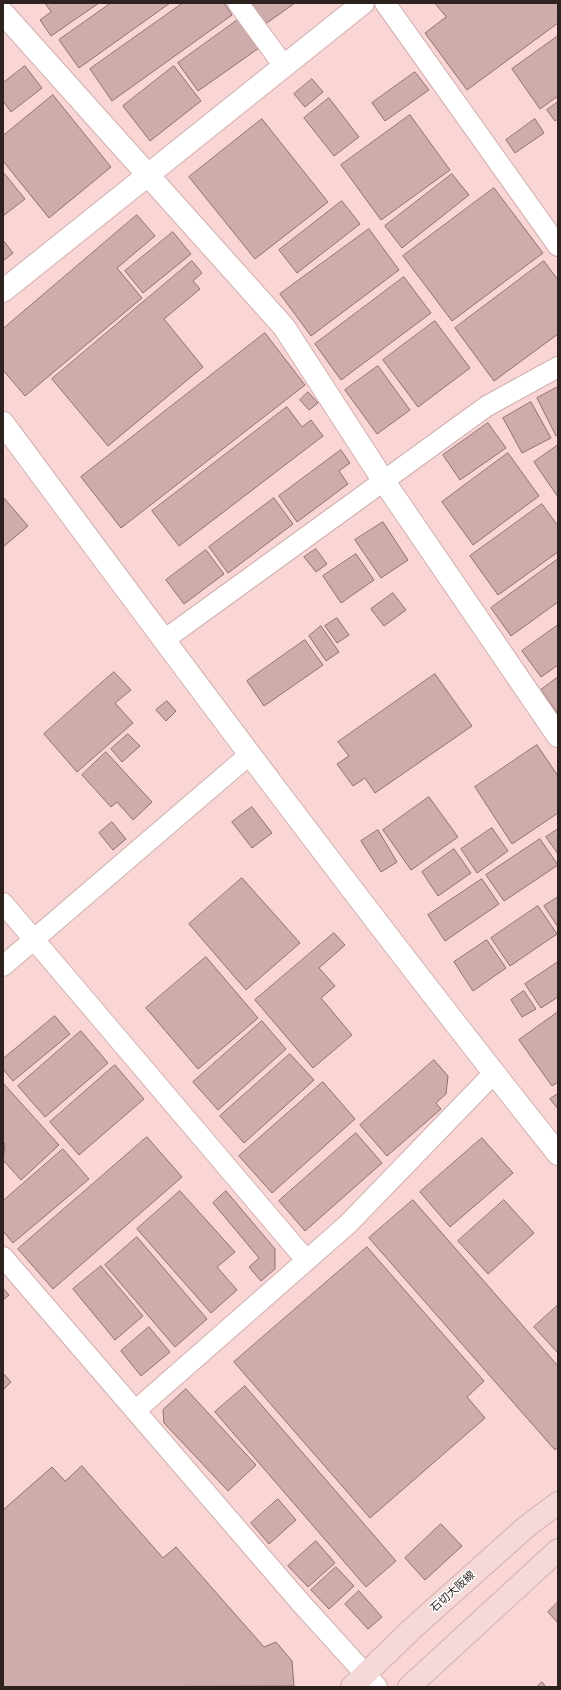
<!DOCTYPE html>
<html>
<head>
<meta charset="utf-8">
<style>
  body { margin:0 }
  #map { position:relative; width:561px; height:1690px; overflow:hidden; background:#f9d6d5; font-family:"Times New Roman",serif }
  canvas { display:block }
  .frame { position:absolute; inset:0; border:4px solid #2e2221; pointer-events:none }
</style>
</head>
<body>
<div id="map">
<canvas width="561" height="1690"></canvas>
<div class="frame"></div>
</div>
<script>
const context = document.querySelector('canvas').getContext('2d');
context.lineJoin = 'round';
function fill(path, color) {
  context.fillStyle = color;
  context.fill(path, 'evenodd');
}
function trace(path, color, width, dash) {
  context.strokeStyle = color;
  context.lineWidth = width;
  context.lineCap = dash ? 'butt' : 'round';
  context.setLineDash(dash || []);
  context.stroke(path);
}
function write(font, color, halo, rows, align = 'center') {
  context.font = font + ' "Times New Roman","Noto Sans JP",serif';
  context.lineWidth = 3;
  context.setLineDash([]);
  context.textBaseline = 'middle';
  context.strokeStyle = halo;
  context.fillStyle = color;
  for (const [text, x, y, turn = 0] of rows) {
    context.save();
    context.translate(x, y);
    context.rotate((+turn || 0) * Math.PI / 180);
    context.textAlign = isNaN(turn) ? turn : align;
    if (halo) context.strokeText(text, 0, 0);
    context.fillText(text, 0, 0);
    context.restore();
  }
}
const building = new Path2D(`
  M45 3H99L51 36 40 20 51 12Z
  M111 3H170L79 68 59 40Z
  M183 3H224L232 15 112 101 90 69Z
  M249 3H295L264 25Z
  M435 3H558V23L467 90 425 33 446 17Z
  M239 19 259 48 198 91 178 63Z
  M558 36V96L540 109 512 69Z
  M25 66 42 88 11 112 3 101V83Z
  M174 66 201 101 150 141 123 106Z
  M415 72 429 90 385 121 372 103Z
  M312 79 323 92 305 107 294 94Z
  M53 95 111 167 49 218 3 161V136Z
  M329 98 359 137 334 156 304 118Z
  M558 102V119L555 121 547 110Z
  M410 115 450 170 381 220 341 165Z
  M262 119 328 202 255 259 189 177Z
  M535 119 544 133 515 153 506 140Z
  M3 172 25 199 3 216Z
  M452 174 469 195 402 248 385 226Z
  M494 188 543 253 452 321 403 256Z
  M342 201 360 224 297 273 279 250Z
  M137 215 155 236 117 268 142 298 25 396 3 370V329Z
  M369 229 399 270 311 336 280 294Z
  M173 232 191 254 143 293 125 271Z
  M3 240 13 253 3 261Z
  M192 261 202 273 193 281 200 289 164 319 203 367 108 446 52 379Z
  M544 261 558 280V334L494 381 455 328Z
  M404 277 431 313 341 380 315 344Z
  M435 321 470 368 418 407 383 360Z
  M265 333 305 385 121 528 81 477Z
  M378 366 410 410 377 434 345 390Z
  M558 387V435L556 436 537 398Z
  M308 392 318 403 309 410 300 400Z
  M531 402 551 438 522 453 503 418Z
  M287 407 302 427 311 420 323 436 179 546 152 511Z
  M488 423 506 448 460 480 443 455Z
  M558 445V497L534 462Z
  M341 450 350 463 339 471 348 484 297 522 279 496Z
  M508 453 539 496 473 545 442 502Z
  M3 497 28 526 3 547Z
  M274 498 293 524 228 573 209 547Z
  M542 504 558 526V552L498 595 470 556Z
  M383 522 408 560 381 578 355 540Z
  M316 549 327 564 316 572 304 557Z
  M206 550 224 574 184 604 166 580Z
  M356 554 374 580 341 603 323 576Z
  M558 559V602L511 636 491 608Z
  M393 593 406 610 384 626 371 609Z
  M337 618 349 635 337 643 325 626Z
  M558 625V665L541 677 522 651Z
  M321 626 339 652 326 661 309 636Z
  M305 640 323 665 264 706 247 681Z
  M114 672 131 690 115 703 133 723 77 772 44 734Z
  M435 674 472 726 375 793 365 778 353 786 337 764 349 756 338 742Z
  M558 677V714L541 690Z
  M167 701 176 711 166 721 156 710Z
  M128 734 140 746 122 762 111 749Z
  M537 745 558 776V813L512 844 475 787Z
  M106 752 152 802 133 820 117 802 111 807 82 775Z
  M429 797 458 837 411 870 383 830Z
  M252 807 272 833 252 848 232 822Z
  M112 822 126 839 113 850 99 833Z
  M492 828 508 851 477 873 461 849Z
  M558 829V854L546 837Z
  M378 830 397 862 381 872 361 841Z
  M540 839 558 865 504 901 486 875Z
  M454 849 471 873 438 896 422 872Z
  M242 878 300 943 246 990 189 924Z
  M482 879 499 904 445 941 428 915Z
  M558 897V927L544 906Z
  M538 906 557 934 510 966 491 938Z
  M334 933 345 945 319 968 335 986 321 998 352 1035 313 1068 255 1000Z
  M487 940 506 968 473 991 454 962Z
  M206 957 258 1018 198 1069 146 1008Z
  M558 962V997L541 1008 525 984Z
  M524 991 536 1009 522 1017 511 1000Z
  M558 1012V1082L552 1086 519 1040Z
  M55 1016 70 1034 13 1081 3 1069V1059Z
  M262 1021 286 1049 218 1110 193 1082Z
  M81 1031 108 1063 45 1117 18 1086Z
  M290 1054 314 1080 244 1143 220 1116Z
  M434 1060 448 1076 446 1094 436 1103 441 1109 387 1156 360 1125Z
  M115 1065 144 1099 79 1155 50 1122Z
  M323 1082 355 1119 272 1193 239 1156Z
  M3 1083 59 1145 21 1180 3 1160 5 1144 3 1142Z
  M558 1094V1109L550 1099Z
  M356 1133 382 1163 305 1231 279 1201Z
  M147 1137 182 1177 53 1289 18 1249Z
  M482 1138 513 1173 450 1227 420 1192Z
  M63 1149 89 1179 13 1243 3 1231V1201Z
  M180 1191 235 1252 217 1267 237 1290 211 1313 137 1229Z
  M226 1191 275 1249V1269L261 1281 249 1267 259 1258 213 1203Z
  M413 1200 558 1366V1447L555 1450 369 1238Z
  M504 1200 534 1233 488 1274 458 1241Z
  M137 1237 207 1319 175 1347 105 1265Z
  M367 1247 484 1381 467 1397 485 1418 370 1518 234 1362Z
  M101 1266 143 1316 115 1340 73 1289Z
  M3 1288 9 1295 3 1300Z
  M558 1305V1353L534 1327Z
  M149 1327 170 1352 141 1376 121 1351Z
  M3 1373 11 1382 3 1390Z
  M245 1386 396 1561 366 1587 215 1412Z
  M186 1389 256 1465 228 1491 164 1423 163 1410Z
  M82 1466 163 1558 176 1547 264 1647 276 1642 292 1661 294 1686 3 1687V1510L52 1467 65 1481Z
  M278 1499 296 1520 269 1544 251 1523Z
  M441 1524 462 1546 425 1580 405 1558Z
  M316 1541 335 1563 308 1587 288 1566Z
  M336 1567 354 1586 329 1609 311 1590Z
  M359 1591 382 1617 368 1629 345 1604Z
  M558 1602V1623L548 1612Z
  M542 1682 546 1687H537Z`);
const minor = new Path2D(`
  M238 3 284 66
  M385 3 558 246
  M164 640 487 406 558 367
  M3 903 306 1260
  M3 966 249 755
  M3 1257 300 1602 377 1687
  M135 1411 348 1224 494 1073`);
const tertiary = new Path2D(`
  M3 13 284 327 383 480 558 736
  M3 291 363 3
  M3 423C185 669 368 915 558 1154`);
const secondary = new Path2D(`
  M352 1687 413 1628 526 1527 558 1503
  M409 1687 558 1550`);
const streetNames = [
  ["石切大阪線",453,1592,-42]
];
fill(building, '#cdacab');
trace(building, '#8f706f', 1);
trace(minor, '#d1b0ae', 22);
trace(tertiary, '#d1b0ae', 24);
trace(secondary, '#d1b0ae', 24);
trace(minor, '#fff', 20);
trace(tertiary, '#fff', 22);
trace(secondary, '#f4d9d8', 22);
write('11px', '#2e2221', '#fff', streetNames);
</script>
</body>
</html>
